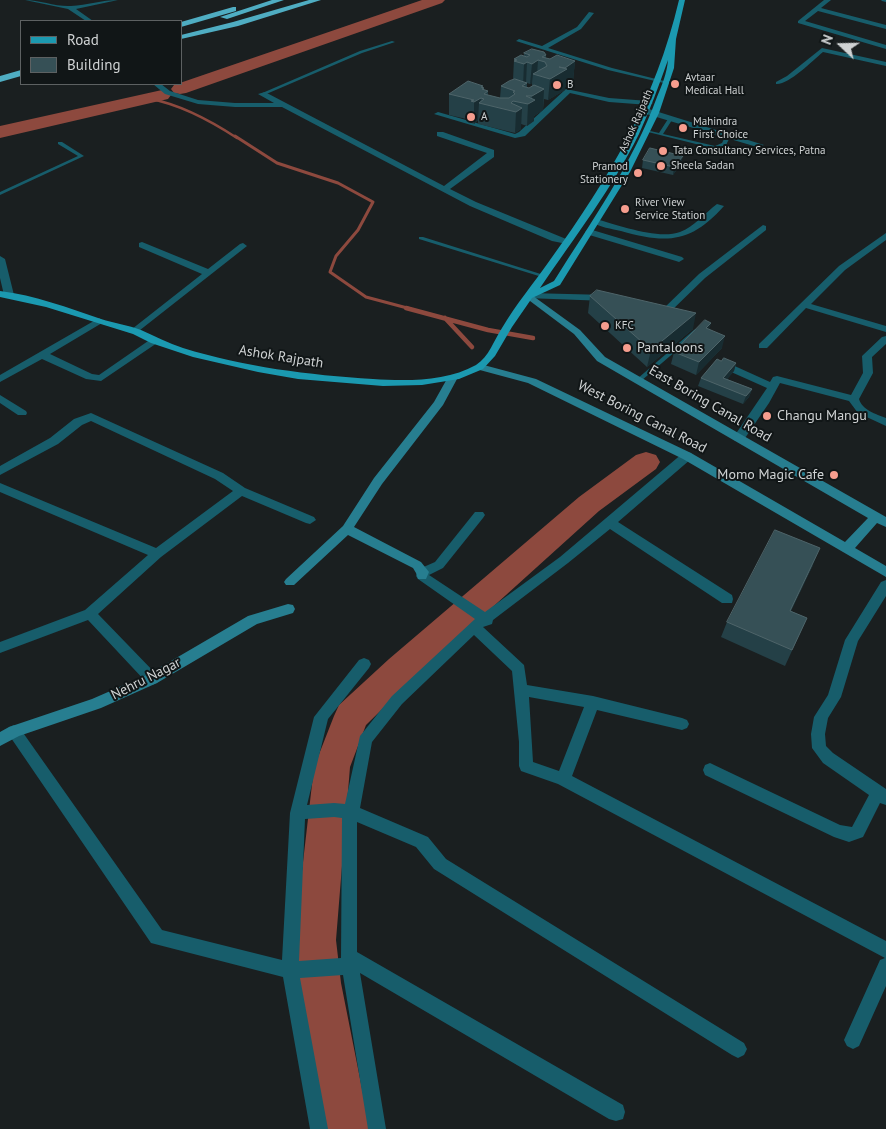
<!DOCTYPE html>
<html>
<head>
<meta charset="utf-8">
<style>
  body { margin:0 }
  #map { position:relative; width:886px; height:1129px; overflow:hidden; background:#1a1f20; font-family:"PT Sans",sans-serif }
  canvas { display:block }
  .legend { position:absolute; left:20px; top:20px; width:162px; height:65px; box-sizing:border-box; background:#111617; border:1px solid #5d6162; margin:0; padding:6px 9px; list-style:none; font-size:15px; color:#cfd2d3 }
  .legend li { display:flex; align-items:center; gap:10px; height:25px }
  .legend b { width:25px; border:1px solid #5d6162 }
  .north { position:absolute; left:816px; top:20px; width:50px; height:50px; -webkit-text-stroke:4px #111617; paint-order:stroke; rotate:291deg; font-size:14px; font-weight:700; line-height:20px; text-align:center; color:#cfd2d3 }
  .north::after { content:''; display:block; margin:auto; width:18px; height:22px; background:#cfd2d3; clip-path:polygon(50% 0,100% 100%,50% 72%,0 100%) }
</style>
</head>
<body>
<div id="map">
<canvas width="886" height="1129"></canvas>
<ul class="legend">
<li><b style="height:6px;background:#1b99b0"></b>Road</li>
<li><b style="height:14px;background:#365056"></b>Building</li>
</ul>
<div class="north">N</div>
</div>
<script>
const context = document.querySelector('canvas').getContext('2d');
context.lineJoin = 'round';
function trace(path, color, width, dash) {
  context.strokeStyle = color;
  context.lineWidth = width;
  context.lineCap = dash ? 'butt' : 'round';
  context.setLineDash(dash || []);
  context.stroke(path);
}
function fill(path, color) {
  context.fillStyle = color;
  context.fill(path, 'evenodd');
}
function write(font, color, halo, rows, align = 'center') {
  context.font = font + ' "PT Sans",sans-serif';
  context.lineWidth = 4;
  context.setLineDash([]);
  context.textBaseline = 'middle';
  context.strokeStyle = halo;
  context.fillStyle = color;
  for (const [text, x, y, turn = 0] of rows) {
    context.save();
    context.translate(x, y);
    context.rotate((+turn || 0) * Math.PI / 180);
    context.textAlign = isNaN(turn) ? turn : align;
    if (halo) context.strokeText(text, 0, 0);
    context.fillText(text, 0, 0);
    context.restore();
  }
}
const streamFar2 = new Path2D(`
  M151 99C182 105 211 121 237 138`);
const streamFar1 = new Path2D(`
  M235 136 277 163 338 183 373 202 358 230 336 256 330 272 366 297 411 309`);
const stream = new Path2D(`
  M406 308 488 330 533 338
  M445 318 472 347`);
const river = new Path2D(`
  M422 0H445L442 3 186 93 180 94 174 93 171 89 174 85Z
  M162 90 168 91 171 95 168 99 0 138V126Z
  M646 452 656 455 660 462 656 469 599 511 413 679 366 725 350 767 336 940 341 983 370 1129H322L297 983 294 940 314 767 334 716 339 705 389 659 579 497 636 455Z`);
const lane = new Path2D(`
  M392 41 395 42 362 53 264 95 260 94 360 51Z
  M668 119 672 120 663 134 715 146 722 143 724 139 715 135V133H719L729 139 726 145 716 149 644 131 646 130 659 133Z
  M58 142H62L84 156 0 195V192L78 156 58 144Z
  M419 237H423L547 276 546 277H542L419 239Z
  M696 329 699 331 698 332 641 381H637V379L694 330Z`);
const street = new Path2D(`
  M25 0C40 0 56 7 71 6 87 5 102 0 118 0L76 9 93 21H86L68 9Z
  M824 0H831L821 8 886 25V29L818 11 805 21 886 45V49L798 23V21Z
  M881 0H886V2L882 1Z
  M589 12 594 13 581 29 548 48 612 68 668 82V84L608 70 516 41 519 39 542 46 577 27Z
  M822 48 886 62V66L823 52C812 61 789 85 776 84V82L787 76Z
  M153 84H161L170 91 198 100 235 103H274L258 94 265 92 444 186 487 153 437 136V132H443L494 150V157L450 189 476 202 571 241 567 244 552 241 470 206 282 107H235L198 104 165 94Z
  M566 89 609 98 649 101 653 103 649 105 609 102 570 93 525 136 515 138 434 114 438 112 515 134 519 132Z
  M643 109H649L764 145 757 147 643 113Z
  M717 204 724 206C691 243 667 244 621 231 612 229 599 227 592 222L596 219C618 225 658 240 680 232 694 227 705 213 717 204Z
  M763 225 766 226V230L705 278 667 315 654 314V310H662L699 274Z
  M589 229 682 257 684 259 679 262 676 261 586 234 585 232Z
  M886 233V240L845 270 811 304 886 326V332L806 308 767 348H759V344L839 266Z
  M142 242 208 269 240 244 243 243 247 246 135 334 132 333V329L202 274 139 247V243Z
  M0 256 5 259 14 295 12 297 9 298 4 295 0 278Z
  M529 293 607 295 612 298 607 301 526 298 524 296Z
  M99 318 104 321 102 323 50 354 92 374 99 375 151 339 155 338 160 341 101 381 86 379 42 359 0 382V375Z
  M886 336V344L872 357 873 373 859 399C862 410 876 414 886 418V426L858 413 849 401 780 383 769 403 743 441H735L733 438 767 388 720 367 719 365 720 363H728L770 382 773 377 777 376 851 395 863 373 862 356 882 337Z
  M0 395 26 411 27 413 26 415H18L0 403Z
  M91 413 223 473 245 488 314 517 316 520 310 524 306 523 242 496 161 557 98 614 157 675 159 679 157 683 152 685 147 683 88 620 0 653V642L85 610 148 555 0 492V483L156 548 233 491 215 479 91 421 82 425 58 444 0 475V466L50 438 74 419Z
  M687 452 691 453 693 456 691 459 618 522 732 595 733 599 732 603H722L610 529 568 563 493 620 492 624 483 627 524 665 527 685 593 696 682 718 687 720 689 724 687 728 682 730 597 710 572 776 886 941V986L859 1046 853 1049 847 1046 844 1040 880 960 885 958 558 784 521 771 519 766V742L512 671 474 635 402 704 372 742 360 808 428 837 446 859 744 1043 747 1049 744 1055 738 1058 732 1055 434 869 416 847 357 822V952L623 1105 625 1112 623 1119 616 1121 609 1119 360 973 386 1129H368L343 975 300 978 328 1129H310L283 977 151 943 9 735 7 731 9 727 14 725 19 727 162 930 282 960 290 813 314 717 359 660 364 658 369 660 371 664 369 668 328 719 307 805 334 803 345 804 360 736 392 696 475 619 418 579 416 576 419 569 435 562 475 512H483L485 515 483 518 443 568 429 575 485 612 560 557 683 453ZM529 697 584 707 559 771 533 762ZM334 817 342 818 341 958 299 961 305 819Z
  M886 580V596L858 641 841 697 828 718 825 734 826 746 833 753 886 789V805L880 803 863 837 849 842 834 837 705 775 703 770 705 765 710 763 840 825 852 827 869 795 823 763 812 748 811 734 814 717 828 695 845 640 881 582Z`);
const secondary = new Path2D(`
  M529 293 580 330 605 357 886 517V527L877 523 855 548 886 566V577L683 459 528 383 476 369 475 367 480 364 536 379 691 453 845 542 868 518 597 361 574 334 526 298 524 296Z
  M452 376 457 379 443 405 382 484 354 527 421 562 429 572 426 579H418L416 573 413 568 348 535 294 585H286L284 582 286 579 343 526 374 478 434 402 448 377Z
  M288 604 293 605 295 609 293 613 257 624 157 683 101 708 19 736 0 746V732L9 727 92 699 147 675 248 616Z`);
const primary = new Path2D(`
  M679 0H685L676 39 674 68 659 113 630 172 560 285 532 298 512 327 495 356 483 369 459 379 422 385 383 386 298 379 258 372 193 357 151 343 133 334 46 307 0 297V291C35 295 68 308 101 319 114 323 128 325 141 330 155 336 168 343 183 348 244 367 309 375 373 379 405 381 446 382 476 365 489 357 494 340 502 328 516 304 534 283 550 260 610 177 655 101 679 0ZM668 60C667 73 662 85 657 97 633 163 591 222 554 281L540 288C574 238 612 189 639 134 650 110 659 85 668 60Z`);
const highway = new Path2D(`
  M272 0H284L227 19 220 17Z
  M309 0H321L238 26 181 39V35L233 22Z
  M233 7H236V11L181 27V22Z
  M21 70V76L0 82V76Z`);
const wall = new Path2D(`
  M524 53 546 55V58L550 59 575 61 573 81 565 87V90L548 100 544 99 543 110 534 116V121L527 126 521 124V129L515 133 478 124V120L474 124 471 123V120L449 115V94L483 87 484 90 488 91V95L500 98 501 86 513 80 514 59 524 56ZM527 83 530 84 532 83V87L529 88 527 87Z
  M643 160 681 164 673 175 642 168Z
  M590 296 693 329 647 367 588 313Z
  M710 330 722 348 696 375 671 364 674 352Z
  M721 361 736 363 734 371 727 379 752 389 749 397 743 404 698 386 701 378Z
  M813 565 791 611 807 618 785 666 721 637 727 622Z`);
const shadedWall = new Path2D(`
  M538 60 537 75 533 74 532 83 530 84 532 64Z
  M575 61 573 81 565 87V90L548 100 550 79 565 70V68Z
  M527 62 526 83 523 85 524 64Z
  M544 89 543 110 534 116V121L527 126 528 104 532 102V96Z
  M481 98 480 103H479L478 120 474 124V102Z
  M522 108 521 129 515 133 516 112Z
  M683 156 681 164 673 175 674 167Z
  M696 313 693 329 647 367 651 350Z
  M711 323 708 336 706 328Z
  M725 336 722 348 696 375 699 362Z
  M736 363 734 371 721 386 723 378Z
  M752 389 749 397 743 404 746 396Z
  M820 548 813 565 783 627 790 611Z`);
const building = new Path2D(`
  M532 49 544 52 546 55 542 57 550 59 557 55 575 61 565 68 559 67 567 69 550 79 533 74 547 66 545 62 538 60 532 64 527 62 524 64 514 61 517 60 514 59 521 55 527 57 530 55 524 53Z
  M515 79 527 83 522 86 529 88 534 85 544 89 532 96H526L535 100 528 104 513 101 511 103 522 108 516 112 479 103 484 99 481 98 474 102 471 101 474 100 449 94 468 81 483 86 481 87 484 88 482 89 488 91 484 94 500 98H509L515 94 513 92 515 91 501 86 509 81Z
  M650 148 683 156 674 167 643 160Z
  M597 290 696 313 651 350 590 296Z
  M705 320 711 323 706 328 725 336 699 362 674 352Z
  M724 358 736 363 723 378 752 389 746 396 701 378 717 359 721 361Z
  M775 530 820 548 790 611 807 618 792 650 727 622Z`);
const markers = [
  [675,84,5,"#f59d8e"],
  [557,85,5,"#f59d8e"],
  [471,117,5,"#f59d8e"],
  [683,128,5,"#f59d8e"],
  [663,151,5,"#f59d8e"],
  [661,166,5,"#f59d8e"],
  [638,173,5,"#f59d8e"],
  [625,209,5,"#f59d8e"],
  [605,326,5,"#f59d8e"],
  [627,348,5,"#f59d8e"],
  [767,416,5,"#f59d8e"],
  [834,475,5,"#f59d8e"]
];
const farPoinames = [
  ["Avtaar",685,78],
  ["Medical Hall",685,91],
  ["B",567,85],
  ["A",481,117],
  ["Mahindra",693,122],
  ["First Choice",693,135],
  ["Tata Consultancy Services, Patna",673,151],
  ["Sheela Sadan",671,166],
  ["Pramod",628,167,"right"],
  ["Stationery",628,180,"right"],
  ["River View",635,203],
  ["Service Station",635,216],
  ["KFC",615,326]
];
const farStreetnames = [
  ["Ashok Rajpath",636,121,-66]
];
const poiNames = [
  ["Pantaloons",637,348],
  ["Changu Mangu",777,416],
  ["Momo Magic Cafe",824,475,"right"]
];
const streetNames = [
  ["Ashok Rajpath",281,357,9],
  ["East Boring Canal Road",710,404,30],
  ["West Boring Canal Road",642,417,27],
  ["Nehru Nagar",146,679,-27]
];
trace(streamFar2, '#8d493e', 2.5);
trace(streamFar1, '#8d493e', 3);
trace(stream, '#8d493e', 4.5);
fill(river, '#8d493e');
fill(lane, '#175d6b');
fill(street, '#175d6b');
fill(secondary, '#277e90');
fill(primary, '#1b99b0');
fill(highway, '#4fadc2');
fill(wall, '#244047');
fill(shadedWall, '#182c31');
fill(building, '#365056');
trace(building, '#4e6469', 1);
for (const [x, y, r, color] of markers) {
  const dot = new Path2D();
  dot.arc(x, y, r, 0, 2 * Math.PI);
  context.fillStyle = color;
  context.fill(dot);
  trace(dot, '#111617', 2);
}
write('11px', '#cfd2d3', '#111617', farPoinames, 'left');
write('11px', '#cfd2d3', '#111617', farStreetnames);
write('14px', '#cfd2d3', '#111617', poiNames, 'left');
write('14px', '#cfd2d3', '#111617', streetNames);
</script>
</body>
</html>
